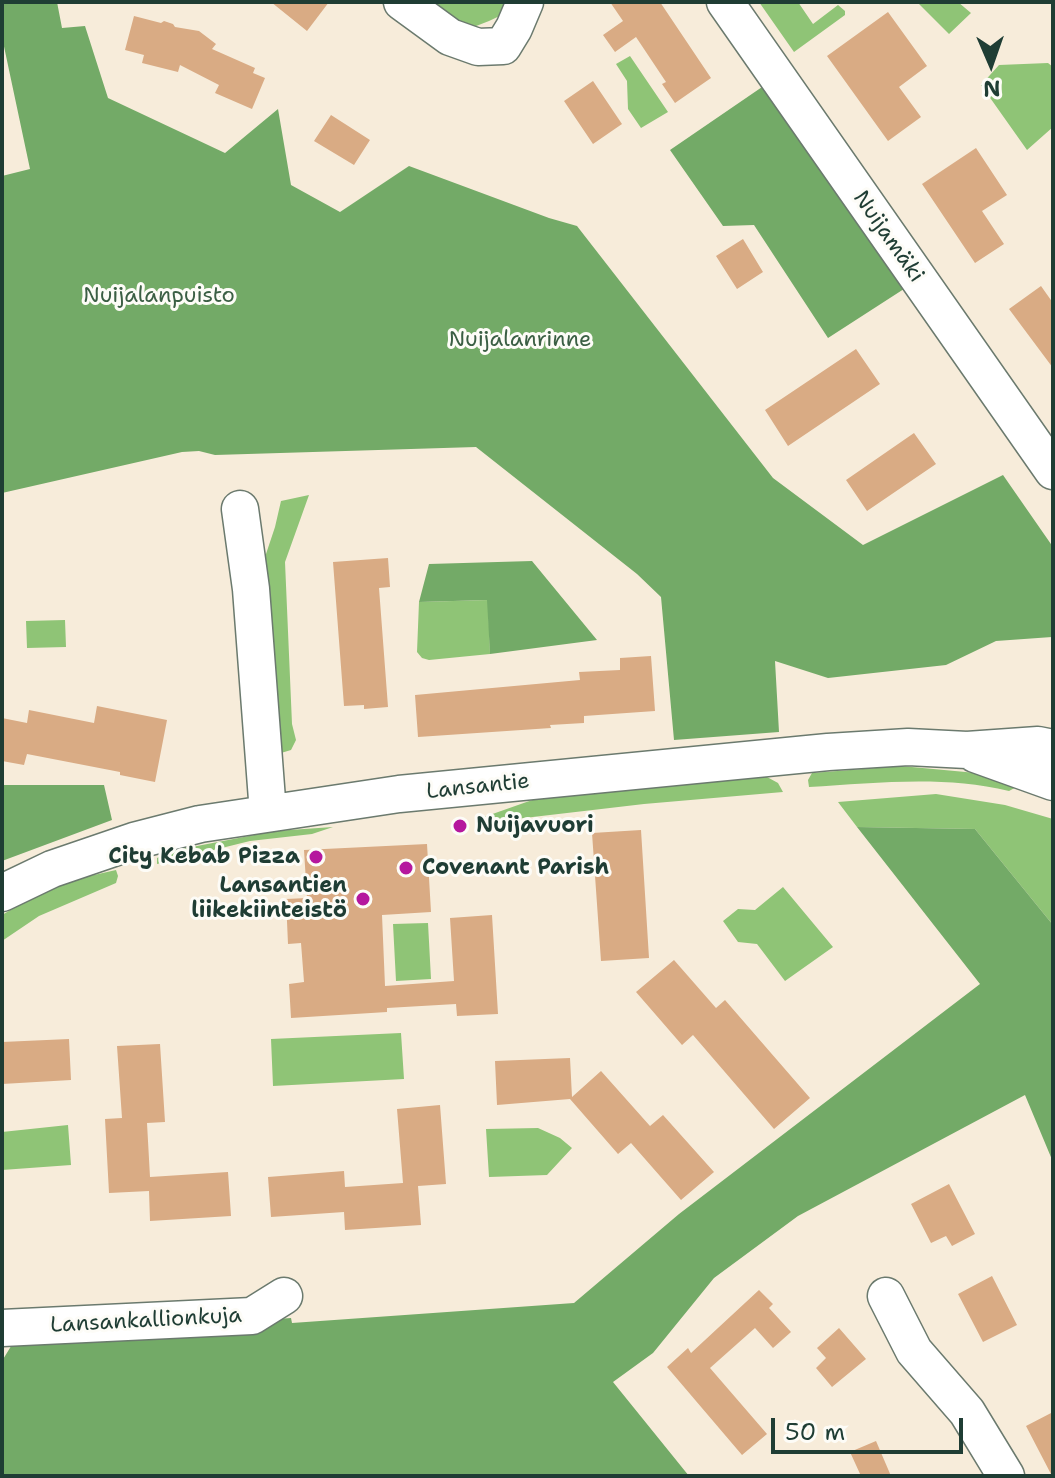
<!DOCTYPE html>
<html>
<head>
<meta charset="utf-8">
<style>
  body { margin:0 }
  #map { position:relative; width:1055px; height:1478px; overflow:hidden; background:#f7ecda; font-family:"Shantell Sans",sans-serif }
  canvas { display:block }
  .frame { position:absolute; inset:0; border:4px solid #1f3d34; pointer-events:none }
  .north { position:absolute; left:951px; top:24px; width:80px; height:80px; -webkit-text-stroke:6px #fdfcf7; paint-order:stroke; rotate:178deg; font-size:22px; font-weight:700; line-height:32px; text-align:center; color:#1f3d34 }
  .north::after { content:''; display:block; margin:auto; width:28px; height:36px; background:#1f3d34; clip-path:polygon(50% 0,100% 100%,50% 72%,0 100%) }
  .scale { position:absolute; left:771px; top:1418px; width:192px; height:36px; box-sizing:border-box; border:4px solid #1f3d34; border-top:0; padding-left:10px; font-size:24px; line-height:28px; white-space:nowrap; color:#1f3d34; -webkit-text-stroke:6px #fdfcf7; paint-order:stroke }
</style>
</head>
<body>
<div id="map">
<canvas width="1055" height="1478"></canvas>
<div class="frame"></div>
<div class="north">N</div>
<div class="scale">50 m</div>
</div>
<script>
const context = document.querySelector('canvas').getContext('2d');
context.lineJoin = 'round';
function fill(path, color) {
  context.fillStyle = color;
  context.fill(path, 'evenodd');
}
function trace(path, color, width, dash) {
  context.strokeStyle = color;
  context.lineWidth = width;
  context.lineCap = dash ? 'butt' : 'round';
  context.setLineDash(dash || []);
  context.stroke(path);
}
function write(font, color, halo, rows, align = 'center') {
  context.font = font + ' "Shantell Sans",sans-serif';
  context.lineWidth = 6;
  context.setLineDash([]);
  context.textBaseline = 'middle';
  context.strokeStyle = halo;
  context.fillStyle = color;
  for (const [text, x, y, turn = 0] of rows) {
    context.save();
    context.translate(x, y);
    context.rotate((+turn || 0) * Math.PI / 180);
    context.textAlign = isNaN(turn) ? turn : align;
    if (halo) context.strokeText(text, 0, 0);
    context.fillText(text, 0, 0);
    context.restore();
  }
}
const green = new Path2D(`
  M429 2H511L506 13 489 21 471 28 452 23Z
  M759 2H798L813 24 838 5 845 11V15L794 52Z
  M917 2H958L971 13 949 34Z
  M630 56 668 112 641 128 628 109 627 81 616 64Z
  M1048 63 1053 67V127L1027 150 981 85 999 65Z
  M309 495 285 562 292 724 296 740 291 750 281 753 278 749 262 566 275 527 281 501Z
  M488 600 490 654 429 660 422 658 417 652 419 602Z
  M65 620 66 647 27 648 26 621Z
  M901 766 987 774 1022 784 1009 791C943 775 876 783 809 787L808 780 812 773Z
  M767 777 778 783 783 792 644 804 490 822 484 817 535 799 735 778Z
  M936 794 1005 805 1053 819V925L975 829 857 827 838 802Z
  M333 827 312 834 250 841 157 864V858L171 851 275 831Z
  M116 870 118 876 116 883 39 916 2 941V915L31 898 72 880Z
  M783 887 833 947 785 981 757 944 738 942 723 921 738 909 755 910Z
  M428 923 431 979 396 981 393 924Z
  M401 1033 404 1079 273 1086 271 1039Z
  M68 1125 71 1165 2 1170V1132Z
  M538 1128 560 1138 572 1148 547 1175 489 1177 486 1129Z`);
const forest = new Path2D(`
  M2 2H57L62 28 85 26 108 98 225 153 278 109 291 185 340 212 409 166 549 218 577 226 773 478 863 545 1003 475 1053 547 1052 637 996 641 946 665 828 678 775 661 779 732 674 740 661 597 637 574 476 447 215 455 199 451 182 452 2 493V176L30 169 2 37Z
  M765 85 907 287 828 338 754 225 723 226 670 150Z
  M532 561 597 640 490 654 487 600 419 602 429 564Z
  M2 785H104L112 820 2 861Z
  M857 827 975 829 1053 925V1162L1025 1095 798 1216 714 1278 653 1353 613 1382 689 1476H2V1361L16 1338 291 1318 292 1323 574 1303 679 1214 980 984Z`);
const building = new Path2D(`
  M271 2H329L307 31Z
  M610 2H660L711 78 675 103 662 84 666 82 636 37 615 52 603 35 623 21Z
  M888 12 927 66 899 87 921 117 888 141 827 56Z
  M134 16 161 23 164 21 173 24 175 27 199 31 216 44 212 49 255 68 253 73 265 78 252 109 215 93 219 85 180 65 178 72 142 63 144 55 125 50Z
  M593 81 622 124 593 144 564 101Z
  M331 115 370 140 354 165 314 141Z
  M976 148 1007 195 982 211 1004 244 975 263 922 184Z
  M743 239 763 272 737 289 716 256Z
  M1041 286 1053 303V368L1009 309Z
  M856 349 880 384 788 446 765 410Z
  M914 433 936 464 867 511 846 480Z
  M388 558 390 587 379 588 388 707 364 709V705L344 706 333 562Z
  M651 656 655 711 584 716V723L550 725 551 728 418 737 415 695 580 680 579 672 620 670V658Z
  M97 706 167 720 155 782 120 775V772L27 754 24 765 2 761V718L27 723 29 710 94 723Z
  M641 830 649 958 601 961 592 833Z
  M427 844 431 912 382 915 385 986 454 981 450 918 492 915 498 1014 457 1016 456 1004 387 1008V1012L291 1018 289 984 304 982 301 943 288 944 286 899 307 898 304 850Z
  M674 960 716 1008 725 1000 810 1098 774 1129 693 1035 682 1045 636 992Z
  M69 1039 71 1080 2 1084V1042Z
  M160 1044 165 1122 147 1123 150 1177 228 1172 231 1216 150 1221 149 1191 109 1193 105 1119 122 1118 117 1046Z
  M570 1058 572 1097 601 1071 650 1126 663 1115 714 1172 681 1200 631 1143 618 1154 570 1099 497 1105 495 1061Z
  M440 1105 446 1184 418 1186 421 1225 345 1230 344 1212 271 1217 268 1177 344 1171 345 1187 403 1183 397 1109Z
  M949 1184 975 1234 952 1246 946 1236 931 1243 911 1204Z
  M992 1276 1017 1325 983 1342 958 1294Z
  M759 1290 773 1304 769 1308 791 1332 773 1348 755 1328 710 1368 767 1434 742 1455 667 1367 688 1348 691 1353Z
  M839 1328 866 1359 832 1387 816 1368 826 1358 817 1348Z
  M1053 1412V1476H1052L1026 1426Z
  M876 1441 891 1476H861L850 1452Z`);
const minor = new Path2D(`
  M402 2 450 37 478 47 503 46 514 28 525 2
  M725 2 1053 471
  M240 509 251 589 268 813
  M975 754 1053 782
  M2 893 52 869 134 841 200 824 399 794 828 752 908 747 967 750 1038 745 1053 748
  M886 1296 914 1351 967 1412 1006 1476
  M2 1328 252 1316 284 1296`);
const markers = [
  [460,826,8,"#b5179e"],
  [316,857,8,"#b5179e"],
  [406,868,8,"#b5179e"],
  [363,899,8,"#b5179e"]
];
const streetNames = [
  ["Nuijamäki",888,237,55],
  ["Lansantie",478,787,-6],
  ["Lansankallionkuja",146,1321,-3]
];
const parkNames = [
  ["Nuijalanpuisto",159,296],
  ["Nuijalanrinne",520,340]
];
const poiNames = [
  ["Nuijavuori",476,826],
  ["City Kebab Pizza",300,857,"right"],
  ["Covenant Parish",422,868],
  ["Lansantien",347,886,"right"],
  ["liikekiinteistö",347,911,"right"]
];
fill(green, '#8fc476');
fill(forest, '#73aa67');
fill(building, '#d9ab84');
trace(minor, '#6b7a6e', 39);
trace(minor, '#fff', 36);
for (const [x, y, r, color] of markers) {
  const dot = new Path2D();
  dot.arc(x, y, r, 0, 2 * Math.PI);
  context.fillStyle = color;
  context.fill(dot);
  trace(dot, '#fdfcf7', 3);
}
write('22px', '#1f3d34', '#fdfcf7', streetNames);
write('22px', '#3b5f44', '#fdfcf7', parkNames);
write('bold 22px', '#1f3d34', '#fdfcf7', poiNames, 'left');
</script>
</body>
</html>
